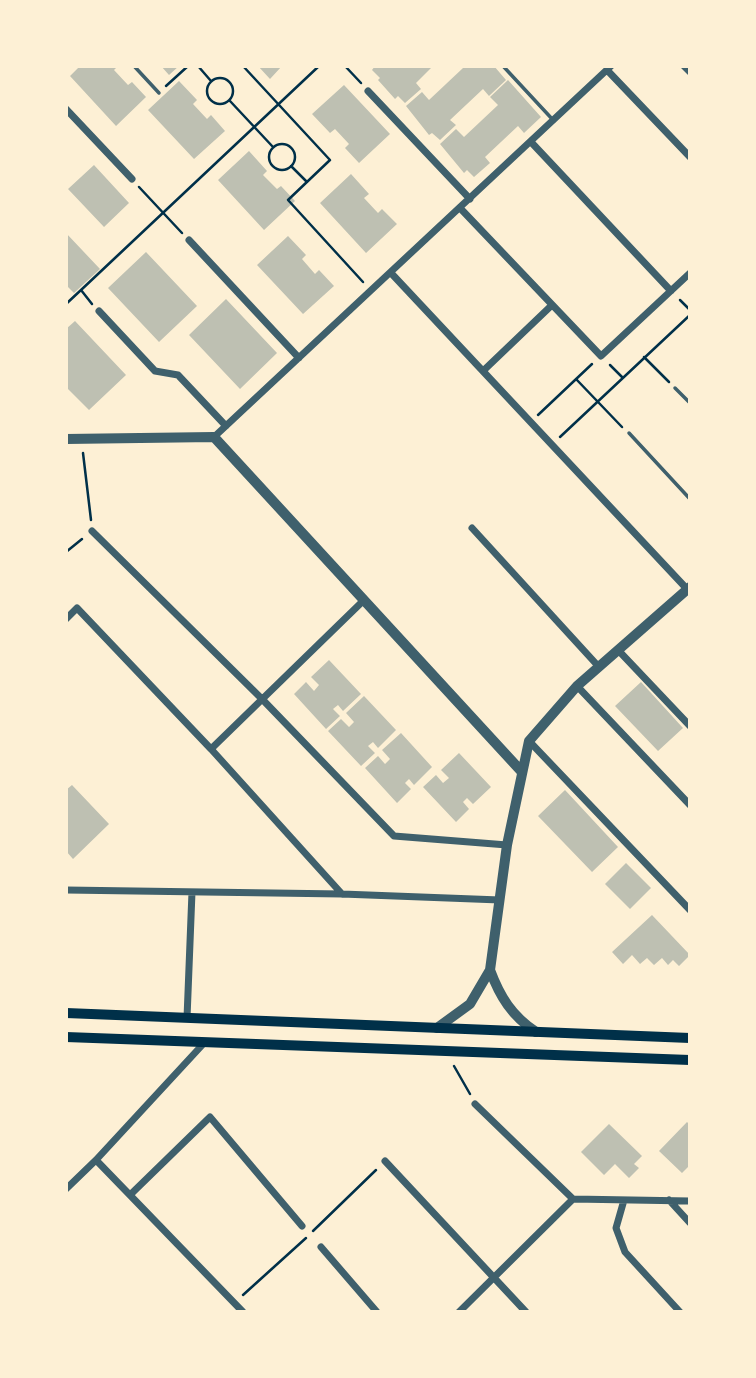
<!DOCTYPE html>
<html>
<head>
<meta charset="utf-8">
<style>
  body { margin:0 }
  #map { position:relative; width:756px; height:1378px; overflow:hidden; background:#fdf0d5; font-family:"Noto Sans",sans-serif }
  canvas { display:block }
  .frame { position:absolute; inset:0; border:68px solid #fdf0d5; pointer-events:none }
</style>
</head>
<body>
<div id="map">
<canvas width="756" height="1378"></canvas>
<div class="frame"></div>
</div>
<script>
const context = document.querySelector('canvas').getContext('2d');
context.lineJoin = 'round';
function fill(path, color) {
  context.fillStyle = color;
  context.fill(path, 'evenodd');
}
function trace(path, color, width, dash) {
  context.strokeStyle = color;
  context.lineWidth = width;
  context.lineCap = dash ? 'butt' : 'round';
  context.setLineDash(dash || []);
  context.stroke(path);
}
const building = new Path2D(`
  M80 66H118L114 70 128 85 132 82 146 97 116 126 70 76Z
  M161 66H179L169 75Z
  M258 66H282L270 79Z
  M375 66H433L416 83 421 89 405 103 398 96 395 99 378 80 380 78 372 70Z
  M462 66H494L506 80 489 96 483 89 450 120 456 125 440 140 432 133 429 135 406 106 422 92 429 100 463 68Z
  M508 80 541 117 524 133 518 126 485 157 490 163 474 177 467 170 464 173 440 144 456 129 464 137 498 105 490 97Z
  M179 81 197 100 193 104 207 119 211 115 225 131 194 159 148 110Z
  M344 85 390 134 359 163 345 148 349 144 335 129 330 133 312 114Z
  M249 151 267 171 263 175 277 189 281 186 295 201 264 230 218 180Z
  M94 165 129 203 104 227 68 189Z
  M351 174 369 194 364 198 378 213 382 209 397 224 366 253 320 203Z
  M66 233 100 269 74 293 66 285Z
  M288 236 306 255 302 259 315 274 319 270 334 286 303 314 257 265Z
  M146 252 197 306 159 342 108 288Z
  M226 299 277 353 240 389 189 335Z
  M75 321 126 375 89 410 66 387V329Z
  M329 660 361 694 343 711 338 705 333 709 340 716 326 729 294 694 306 682 314 691 319 685 311 677Z
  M641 682 683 728 658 751 615 706Z
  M364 696 396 730 378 748 373 742 368 746 375 753 361 766 328 731 341 719 349 727 354 722 346 713Z
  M401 733 432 767 414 785 409 779 405 783 411 789 397 803 365 768 378 756 385 764 390 759 382 750Z
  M459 753 491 787 473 804 467 798 463 802 469 809 456 822 423 787 436 775 443 783 449 778 441 770Z
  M72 785 109 824 73 859 66 851V790Z
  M565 790 618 847 592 872 538 816Z
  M626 863 651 888 630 909 605 884Z
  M652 915 690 955 679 966 673 960 668 965 662 958 654 965 647 958 640 964 632 955 623 964 612 952Z
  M687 1122 690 1125V1165L682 1173 659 1151Z
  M609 1124 642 1156 634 1164 639 1168 629 1178 615 1164 604 1175 581 1152Z`);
const path = new Path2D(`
  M198 66 211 81
  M243 66 330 160 288 200 363 282
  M345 66 361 83
  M207 91a13 13 0 1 1 26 0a13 13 0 1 1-26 0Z
  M166 86 188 66
  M230 101 273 147
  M269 157a13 13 0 1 1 26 0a13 13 0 1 1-26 0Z
  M291 166 306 181
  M139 187 182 233
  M81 290 319 66
  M680 300 690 310
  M66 304 81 290 92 304
  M644 357 669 382
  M610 365 622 377
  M576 379 622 427
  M538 415 592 364
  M560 437 690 315
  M83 453 91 520
  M66 552 82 539
  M454 1066 470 1094
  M313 1231 376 1170
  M243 1295 306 1238`);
const service = new Path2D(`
  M134 66 159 93
  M503 66 554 121
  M675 388 690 403
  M629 433 690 499`);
const minor = new Path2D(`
  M684 66 690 72
  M607 70 690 157
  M368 91 470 199
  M66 109 132 179
  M531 142 671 291
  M460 208 601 356 690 273
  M189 240 299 358
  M391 273 687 589
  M99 311 155 371 178 375 226 426
  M483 371 552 305
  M214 437 611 66
  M472 528 599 667
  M92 531 262 699 394 836 507 845
  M66 619 77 608 211 749 342 894
  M618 650 690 726
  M577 686 690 805
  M529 741 690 910
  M211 749 363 601
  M66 890 342 894 500 900
  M187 1018 192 892
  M475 1104 573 1199
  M96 1160 243 1312
  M385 1161 526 1312
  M66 1189 96 1160 205 1042
  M130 1195 210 1117 302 1226
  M624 1200 616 1228 625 1252 680 1312
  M669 1200 690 1223
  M321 1247 377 1312
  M459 1312 573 1199 690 1201`);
const tertiary = new Path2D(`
  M66 439 214 437 522 772
  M490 970C500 997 512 1016 536 1032
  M437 1028 470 1004 490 970 507 845 529 741 577 686 690 587`);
const secondary = new Path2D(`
  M66 1013 690 1038
  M66 1037 690 1060`);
fill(building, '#bec0b2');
trace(path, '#003049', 2.5);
trace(service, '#3f606c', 3.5);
trace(minor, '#3f606c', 7);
trace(tertiary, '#3f606c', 10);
trace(secondary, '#003049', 10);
</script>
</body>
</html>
